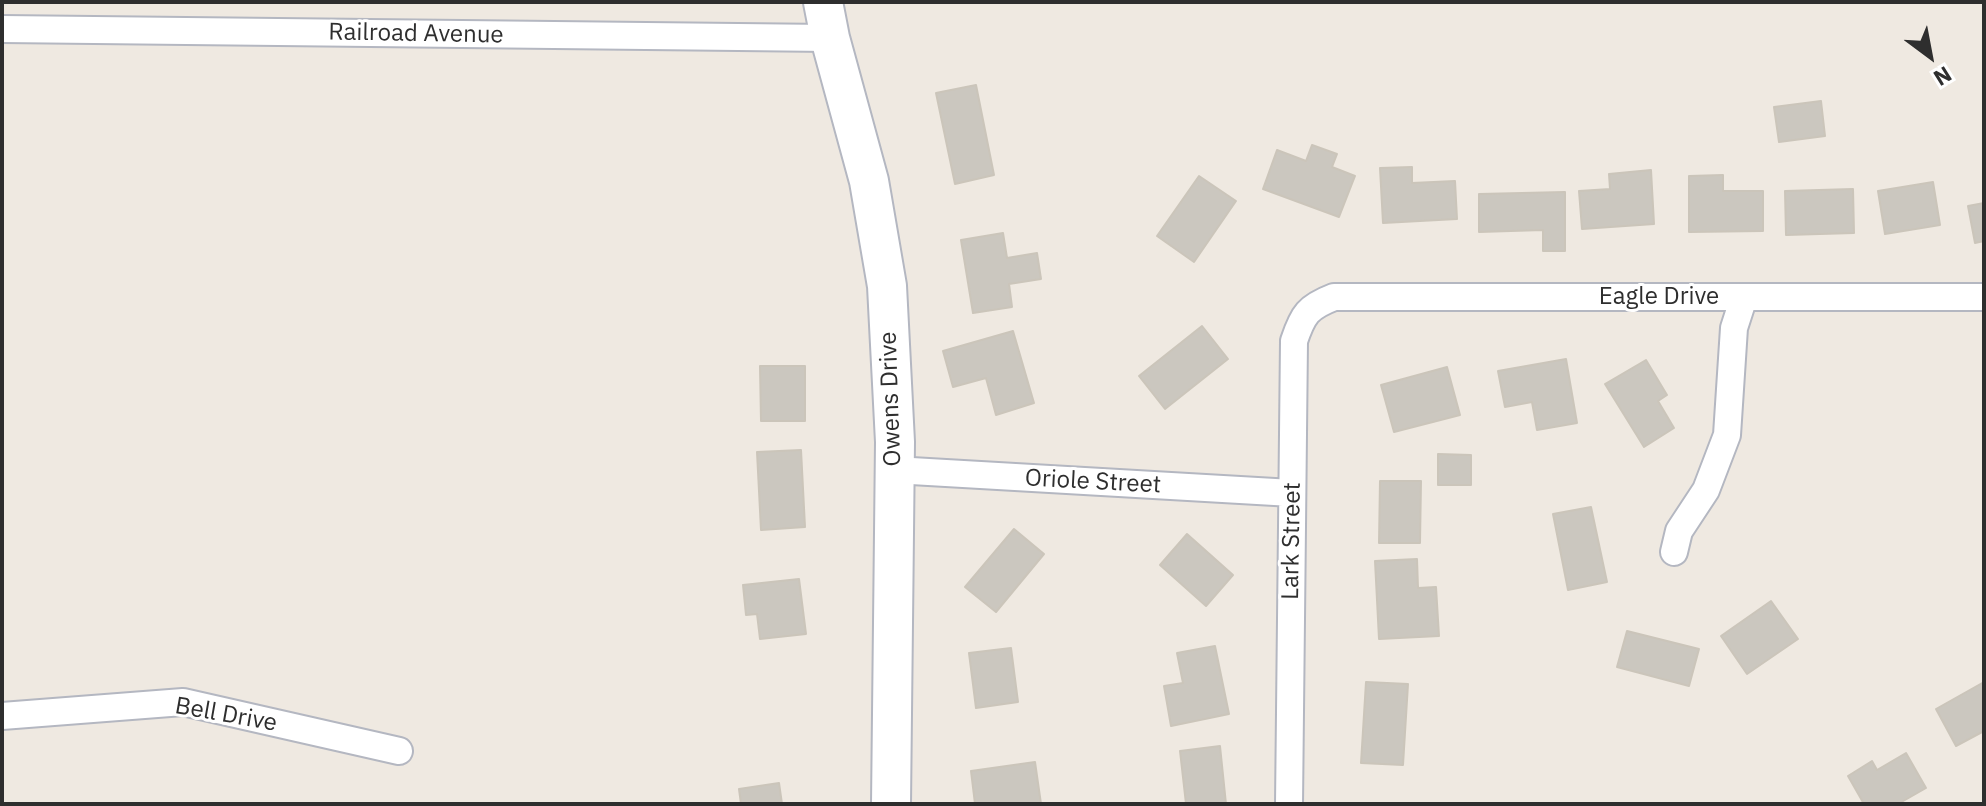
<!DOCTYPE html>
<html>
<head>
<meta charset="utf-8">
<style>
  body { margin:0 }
  #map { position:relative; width:1986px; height:806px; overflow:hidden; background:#efe9e1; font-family:"IBM Plex Sans",sans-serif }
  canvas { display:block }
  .frame { position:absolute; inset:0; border:4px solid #2e2e2e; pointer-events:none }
  .north { position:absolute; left:1890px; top:16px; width:80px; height:80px; -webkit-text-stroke:6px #fff; paint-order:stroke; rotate:148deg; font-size:22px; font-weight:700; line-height:32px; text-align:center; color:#2e2e2e }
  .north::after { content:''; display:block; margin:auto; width:28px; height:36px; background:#2e2e2e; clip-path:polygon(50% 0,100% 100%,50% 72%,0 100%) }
</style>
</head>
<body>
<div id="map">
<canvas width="1986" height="806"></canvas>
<div class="frame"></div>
<div class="north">N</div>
</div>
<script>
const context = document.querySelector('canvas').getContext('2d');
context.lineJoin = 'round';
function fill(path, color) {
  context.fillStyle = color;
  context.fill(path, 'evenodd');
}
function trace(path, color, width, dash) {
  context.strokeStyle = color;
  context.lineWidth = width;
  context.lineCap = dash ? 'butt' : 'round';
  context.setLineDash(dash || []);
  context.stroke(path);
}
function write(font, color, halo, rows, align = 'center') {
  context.font = font + ' "IBM Plex Sans",sans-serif';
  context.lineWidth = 6;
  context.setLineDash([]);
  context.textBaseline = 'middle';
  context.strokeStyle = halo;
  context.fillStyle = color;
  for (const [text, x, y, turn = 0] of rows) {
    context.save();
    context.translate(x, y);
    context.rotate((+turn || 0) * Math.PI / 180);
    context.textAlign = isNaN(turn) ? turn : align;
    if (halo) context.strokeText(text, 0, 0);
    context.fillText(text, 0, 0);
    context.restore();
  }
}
const building = new Path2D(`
  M976 85 994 175 955 184 936 93Z
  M1821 101 1825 136 1779 142 1774 107Z
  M1312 145 1337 154 1332 167 1355 176 1339 217 1263 189 1277 150 1306 161Z
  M1412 167V183L1455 181 1457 219 1383 223 1380 168Z
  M1651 170 1654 224 1582 229 1579 191 1610 189 1609 174Z
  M1723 175V191H1763V231L1689 232V176Z
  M1199 176 1236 201 1194 262 1157 236Z
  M1933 182 1940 225 1885 234 1878 191Z
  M1853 189 1854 233 1786 235 1785 191Z
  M1565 192V251H1543V230L1479 232V194Z
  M1984 203V241L1975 243 1968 206Z
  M1003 233 1007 258 1037 253 1041 279 1009 284 1012 307 973 313 961 240Z
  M1202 326 1228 359 1165 409 1139 376Z
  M1013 331 1034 403 996 415 986 378 953 387 943 351Z
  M1566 359 1577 423 1537 430 1532 402 1505 407 1498 371Z
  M1646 360 1667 395 1658 401 1674 428 1644 447 1605 384Z
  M760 366H805V421H761Z
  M1447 367 1460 415 1394 432 1381 385Z
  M801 450 805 527 761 530 757 452Z
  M1438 454 1471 455V485H1438Z
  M1380 481H1421L1420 543H1379Z
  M1591 507 1607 582 1568 590 1553 514Z
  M1014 529 1044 554 996 612 965 587Z
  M1187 534 1233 575 1206 606 1160 565Z
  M1417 559 1418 588 1436 587 1439 636 1379 639 1375 561Z
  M799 579 806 634 760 639 757 614 746 615 743 585Z
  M1771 601 1798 639 1747 674 1721 636Z
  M1627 631 1699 649 1689 686 1617 667Z
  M1215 646 1229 714 1171 726 1164 686 1183 683 1177 653Z
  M1011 648 1018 702 976 708 969 653Z
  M1366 682 1408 684 1403 765 1361 763Z
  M1984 682V731L1956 746 1936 709Z
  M1220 746 1226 804H1186L1180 751Z
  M1906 753 1926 788 1898 804H1864L1848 776 1872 761 1877 770Z
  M1035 762 1041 804H975L971 771Z
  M779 783 782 804H741L739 789Z`);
const street = new Path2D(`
  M2 29 830 38
  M894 470 1292 493
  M1674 552 1679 531 1706 490 1727 435 1734 328 1744 297
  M2 716 183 702 399 751
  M1289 804 1294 341C1303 314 1308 307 1334 297H1984`);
const secondary = new Path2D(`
  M823 2 830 38 869 181 887 286 895 442 891 804`);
const streetNames = [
  ["Railroad Avenue",416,34,1],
  ["Eagle Drive",1659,297],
  ["Owens Drive",891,399,-92],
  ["Oriole Street",1093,482,3],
  ["Lark Street",1292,541,-89],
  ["Bell Drive",226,715,10]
];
fill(building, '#cbc7bf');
trace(building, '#cbc5ba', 2);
trace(street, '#b4b7c1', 30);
trace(secondary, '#b4b7c1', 42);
trace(street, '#fff', 26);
trace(secondary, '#fff', 38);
write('24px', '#2e2e2e', '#fff', streetNames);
</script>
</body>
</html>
